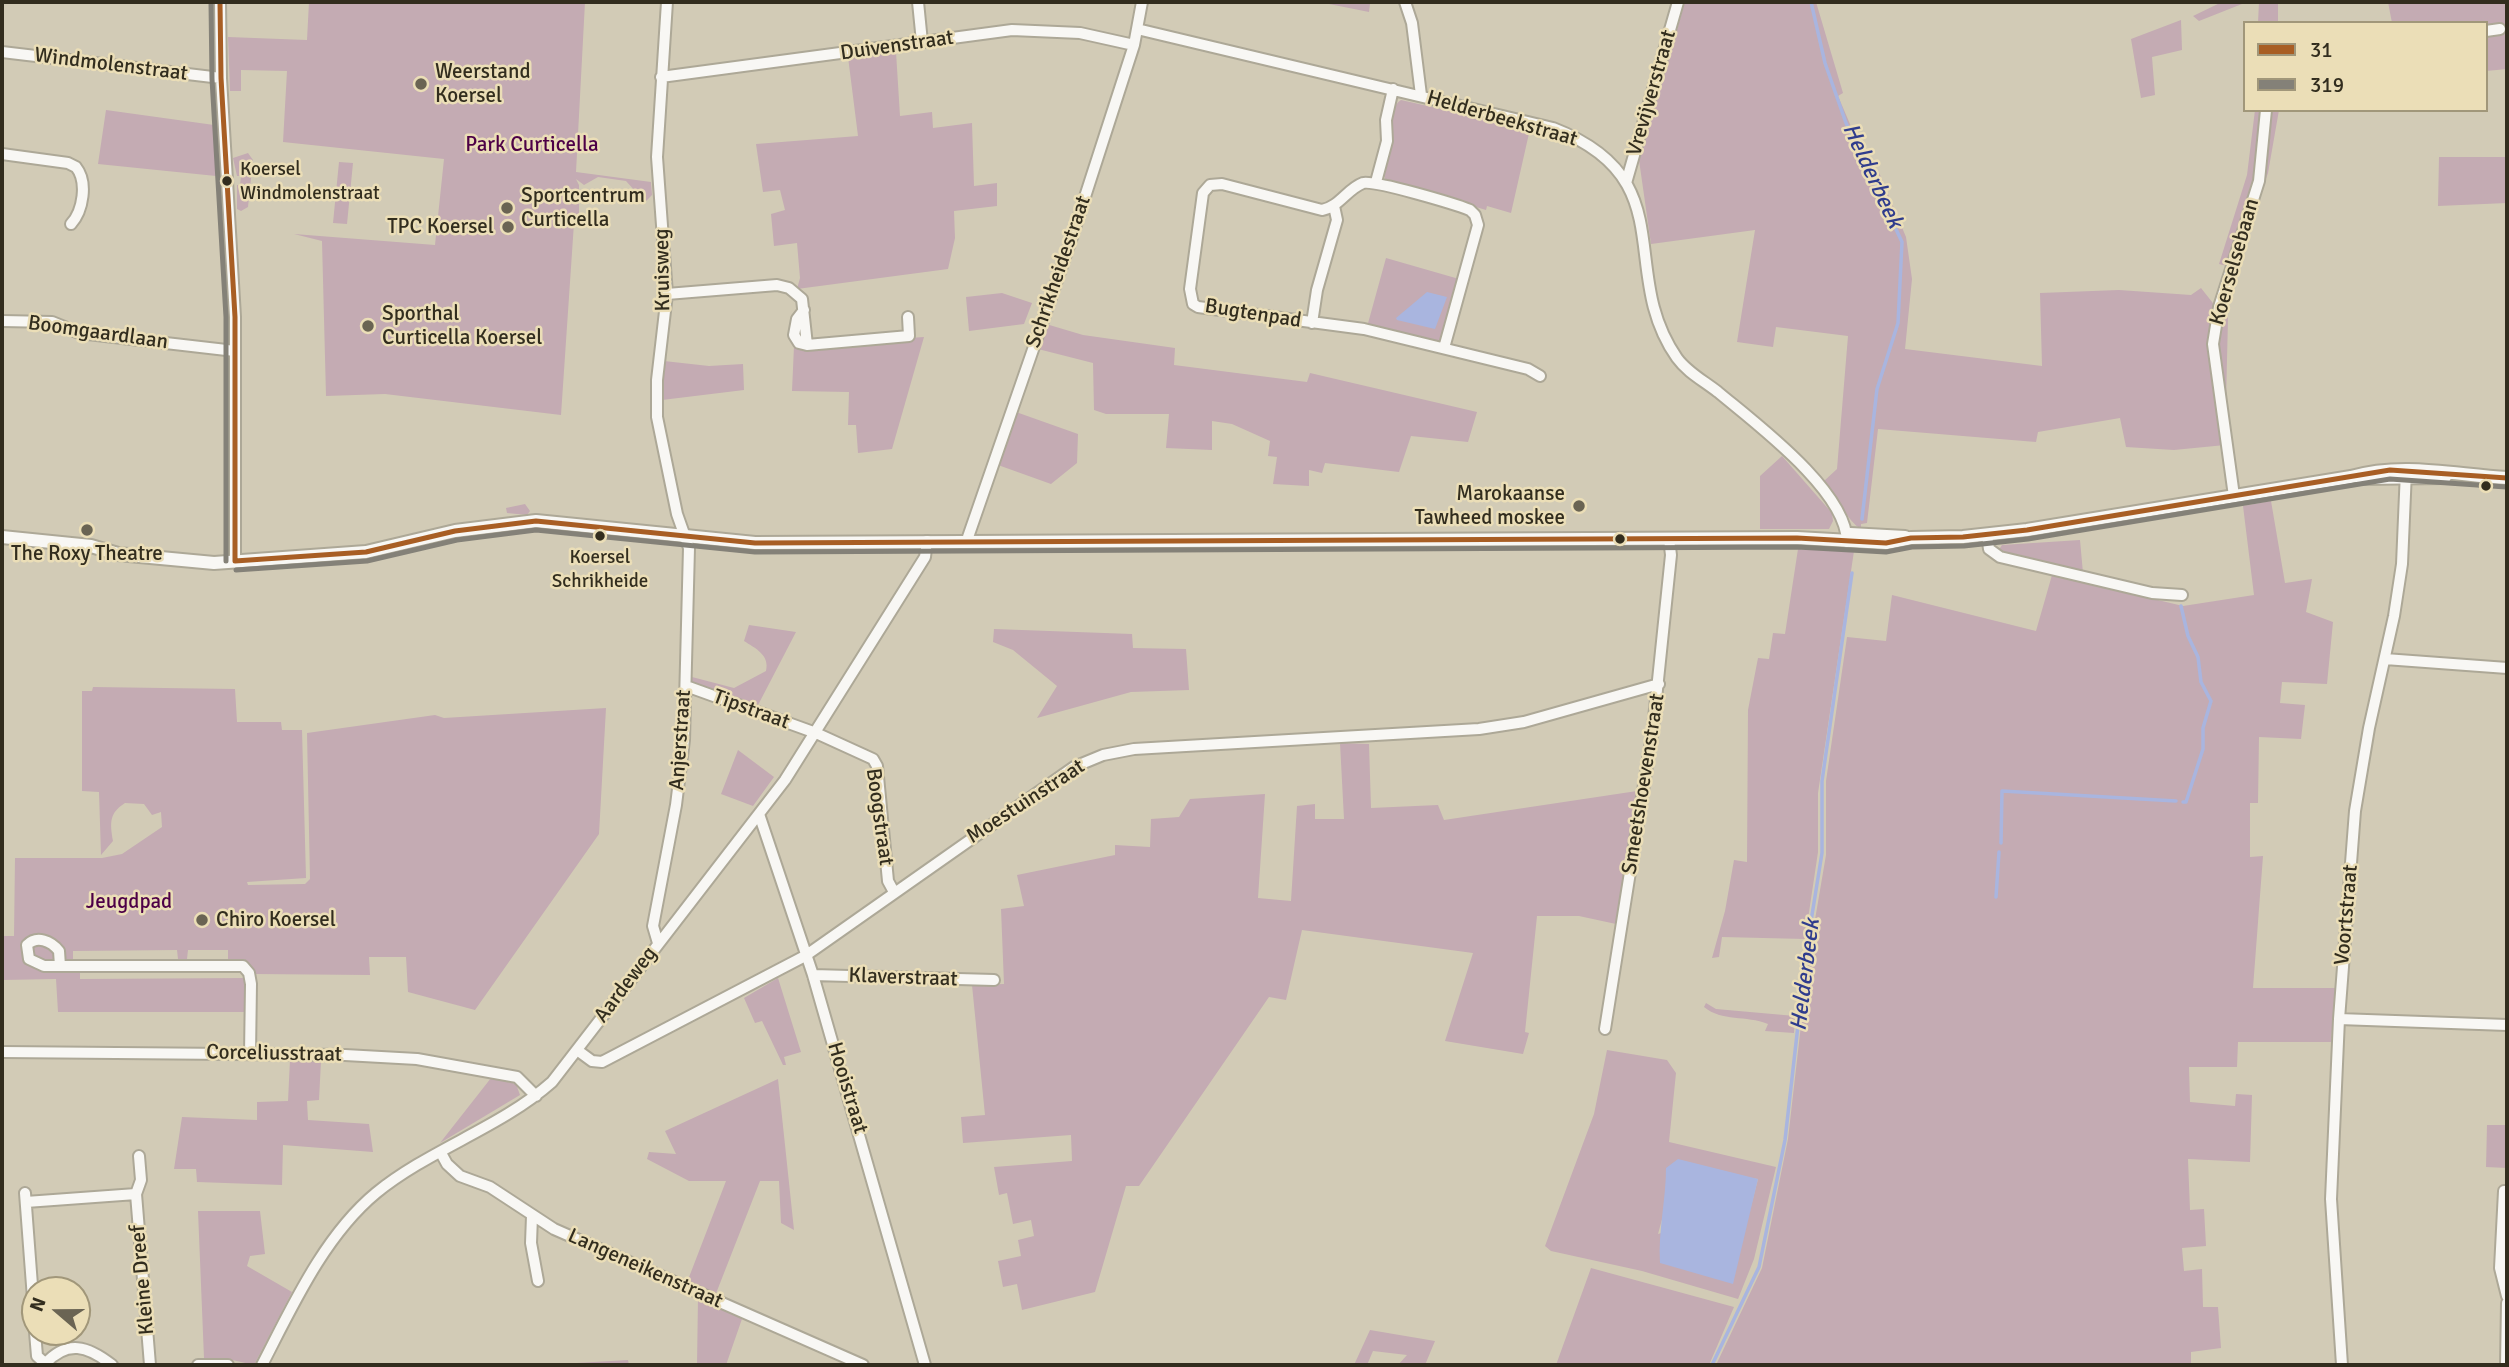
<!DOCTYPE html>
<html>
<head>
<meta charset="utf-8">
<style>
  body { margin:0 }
  #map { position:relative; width:2509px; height:1367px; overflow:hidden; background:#d2cbb6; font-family:Signika,sans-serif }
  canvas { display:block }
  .frame { position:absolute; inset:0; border:4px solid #322d1e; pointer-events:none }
  .legend { position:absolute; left:2243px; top:21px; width:245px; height:91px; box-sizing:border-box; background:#ebdeb7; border:2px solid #a1977a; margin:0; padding:9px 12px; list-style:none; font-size:21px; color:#322d1e }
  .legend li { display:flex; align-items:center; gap:14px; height:35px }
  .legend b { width:35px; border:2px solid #a1977a }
  .north { position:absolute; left:21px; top:1276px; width:70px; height:70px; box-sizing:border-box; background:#ebdeb7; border:2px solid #a1977a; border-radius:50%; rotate:290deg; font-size:19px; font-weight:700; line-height:28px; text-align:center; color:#322d1e }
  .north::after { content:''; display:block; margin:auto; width:24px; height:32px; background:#6a6453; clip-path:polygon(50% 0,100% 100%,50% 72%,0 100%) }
</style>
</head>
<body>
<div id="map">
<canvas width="2509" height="1367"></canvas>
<div class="frame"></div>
<ul class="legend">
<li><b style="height:9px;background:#a85e24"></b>31</li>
<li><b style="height:9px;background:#848178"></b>319</li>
</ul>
<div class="north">N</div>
</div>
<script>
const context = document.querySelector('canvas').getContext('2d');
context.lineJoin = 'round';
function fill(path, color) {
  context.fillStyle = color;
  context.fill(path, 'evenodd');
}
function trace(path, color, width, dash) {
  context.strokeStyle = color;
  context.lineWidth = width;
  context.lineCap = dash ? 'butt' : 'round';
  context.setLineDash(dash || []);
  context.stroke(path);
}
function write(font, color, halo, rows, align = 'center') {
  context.font = font + ' Signika,sans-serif';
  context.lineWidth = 5;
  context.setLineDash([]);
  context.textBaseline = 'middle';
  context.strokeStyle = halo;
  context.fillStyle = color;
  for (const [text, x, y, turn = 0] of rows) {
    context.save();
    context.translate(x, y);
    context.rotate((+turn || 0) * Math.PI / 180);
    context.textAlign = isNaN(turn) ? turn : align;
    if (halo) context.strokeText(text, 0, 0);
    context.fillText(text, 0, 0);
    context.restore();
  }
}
const green = new Path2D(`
  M309 2H585L576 172 651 182 652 195 645 202 626 181 598 177 584 185 576 179 579 185V223H574L561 415 385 394 326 396 322 241 294 234 435 245 444 159 283 142 287 71 241 70V91H230L228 37 307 40Z
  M1319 2H1394L1370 4 1369 12Z
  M1685 2H1816L1843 93 1838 96 1871 173 1878 170 1906 237 1912 279 1905 349 2042 366 2040 293 2119 290 2191 295 2201 288 2220 312 2225 301 2228 318 2225 445 2174 450 2126 447 2120 418 2038 432 2036 442 1878 429 1867 523 1861 524V529C1849 523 1834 493 1824 481L1837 469 1848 336 1776 327 1773 347 1737 342 1755 230 1651 244 1639 160Z
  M2222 2H2247L2199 21 2193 16Z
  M2259 2H2278V23H2258Z
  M2388 2H2507V69L2486 71V23H2392Z
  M2181 20 2182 50 2152 57 2155 95 2141 98 2131 39Z
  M896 52 900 116 932 112 933 128 972 123 974 186 997 183V206L954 211 955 238 948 269 797 289 800 278 797 243 774 246 771 214 785 210 780 190 763 192 756 144 858 136 848 57Z
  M1401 100 1530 129 1511 213 1487 206 1486 210 1386 180 1383 174C1385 156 1386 109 1401 100Z
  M106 110 214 125 216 176 98 164Z
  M2255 110H2279L2268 173 2235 268 2219 264 2247 175Z
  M248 153 253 160 248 207 241 211 237 209V185H240L241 176H237L233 158Z
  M2439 157H2507V203L2438 206Z
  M339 162 353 163 347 224 333 223Z
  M1386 258 1459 279 1442 338 1438 341 1367 327Z
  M1002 293 1032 303 1024 324 969 331 966 297Z
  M1046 324 1083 335 1175 348 1174 365 1307 382 1310 373 1477 412 1468 442 1411 436 1399 472 1325 463 1322 473 1309 470V486L1273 484 1277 457 1268 456 1270 441 1232 424 1212 421V450L1166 448 1169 414H1106L1094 410 1093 363 1038 349Z
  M924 337 892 449 858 453 856 425H848L849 392 792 391 794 346Z
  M664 361 709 366 743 364 744 390 662 400Z
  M1016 412 1078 434 1077 463 1051 484 998 465Z
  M1782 456 1832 513 1833 521 1829 529H1760V476Z
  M2271 501 2285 583 2312 579 2306 612 2333 622 2327 684 2282 682 2280 703 2305 705 2301 739 2259 737 2258 803H2250V857L2263 856 2253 988H2336L2331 1042H2238L2237 1067H2189L2190 1102 2235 1106 2236 1094 2252 1095 2250 1162 2188 1159 2190 1210 2204 1209 2206 1246 2182 1248 2184 1271 2202 1269 2203 1307H2218L2221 1348 2191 1352V1365H1716L1762 1268 1788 1139 1809 955 1826 855V781L1847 637 1886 641 1892 595 2036 631 2052 575 2183 606 2254 595 2243 506Z
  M525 504 530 511 527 515 507 513 506 508Z
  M2080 540 2083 573 1998 551 2002 545Z
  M1798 549 1854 551 1818 793V852L1805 939 1722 937 1719 957 1712 958 1725 911 1734 860 1747 862 1748 710 1758 658 1769 659 1773 633 1785 634Z
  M749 625 796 632 757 707 692 685V677L734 688 766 671C770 655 755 648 744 641Z
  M994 629 1132 634 1133 648 1186 649 1189 690 1131 692 1037 718 1057 686 1013 650 993 642Z
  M93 687 235 689 237 722H281L282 730H302L306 878 247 882 248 885 305 884 310 879 307 733 435 715 444 718 606 708 599 834 475 1010 408 992 406 957H369L370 975 254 974 239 961 228 959V950H188L187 959H178L177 950 73 951V961L66 959 60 945 48 936 23 943 24 958 33 968 80 970V979L246 978V1012H58L56 979 2 980V936H14L15 858H102L122 854 162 827 161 812 152 815 144 804 125 803C109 813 110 823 113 841L101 855 99 792 82 791V691H92Z
  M1340 743 1369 744 1371 808 1438 805 1444 820 1637 791 1616 924 1579 916H1537L1525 1032 1529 1033 1523 1054 1445 1041 1473 953 1302 930 1286 1000 1269 997 1139 1186H1126L1095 1292 1022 1310 1017 1284 1003 1287 998 1261 1021 1256 1018 1240 1034 1236 1031 1220 1013 1224 1007 1193 999 1195 994 1167 1072 1161 1071 1135 963 1143 961 1117 985 1115 972 985 1004 984 1001 909 1024 906 1017 875 1115 855V845L1150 847 1151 819 1179 817 1190 799 1265 794 1258 898 1291 901 1297 806 1315 804V819H1344Z
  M738 750 774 777 753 806 721 794Z
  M41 944 55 951 54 960 47 962 33 956 32 947Z
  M778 978 801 1052 784 1057 786 1065H783L762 1021 755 1023 744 998Z
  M1706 1003 1716 1009 1795 1016 1794 1033 1765 1031 1768 1024C1746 1015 1722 1022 1704 1007Z
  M1607 1050 1667 1060 1676 1073 1669 1142 1776 1167 1754 1259 1738 1299 1642 1271 1551 1251 1545 1246 1594 1114ZM1666 1168 1758 1179 1751 1206 1658 1234 1666 1205Z
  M290 1060 321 1061 319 1100 307 1101 308 1120 369 1124 373 1152 283 1145 282 1185 197 1182 196 1169H174L182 1117 257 1120V1102L288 1101Z
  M491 1078 516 1084 520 1095 440 1143Z
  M778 1079 794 1230 781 1223 779 1181H760L715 1296 686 1285 726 1181H689L647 1159 649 1152 676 1154 665 1131Z
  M2487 1125H2507V1168L2486 1167Z
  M198 1211H260L265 1254 250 1256 247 1266 292 1292 254 1365 224 1358H204Z
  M1591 1268 1734 1307 1709 1365H1556Z
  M698 1298 743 1316 726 1365H697Z
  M1370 1330 1435 1341 1425 1365H1398L1407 1355 1373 1351 1367 1365H1354Z
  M628 1360 629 1365 560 1364Z`);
const water = new Path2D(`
  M1427 292 1447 297 1435 329 1397 320 1396 318Z
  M1678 1159 1758 1179 1733 1284 1660 1263C1658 1230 1666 1200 1666 1168Z`);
const stream = new Path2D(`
  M1811 2 1825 63 1846 123 1902 242 1898 323 1877 389 1862 519
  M2181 606 2188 636 2198 657 2201 682 2211 701 2203 728V749L2186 802H2183
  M2001 843 2002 791 2176 801
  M1996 897 1999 852
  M1712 1365 1759 1267 1785 1140 1807 946 1822 853V781L1852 573`);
const minor = new Path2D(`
  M220 2 221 78 235 317V561
  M918 2 922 42
  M1405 2 1412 23 1421 95
  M1137 29 1553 128C1685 179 1616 271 1677 358 1687 372 1704 381 1718 392 1755 423 1847 491 1847 542
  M2486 31 2500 29
  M2 52 221 78
  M661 77 1012 30 1080 33 1134 45
  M2 154 68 163 76 167C88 182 83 211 71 224
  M1376 182 1387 141 1386 120 1393 89
  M1626 183 1678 2
  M667 294 777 285 789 288 802 299 807 345
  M804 310 797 319 794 335 799 343 807 345 909 336 908 317
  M2 321 52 322 79 333 235 351
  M1312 323 1317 290 1337 220 1334 206
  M1444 348 1478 225 1475 215 1470 210C1455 204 1375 180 1363 183 1347 189 1339 207 1322 210L1222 184 1210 185 1203 193 1190 289 1193 304 1198 307 1364 329 1528 369 1540 376
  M2234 496 2213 344 2219 307 2259 181 2266 110
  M1987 535 1989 549 2000 557 2152 593 2182 595
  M967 540 1072 237 1134 45 1142 2
  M2385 659 2507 668
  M686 686 816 733 873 759 877 766 888 881 894 892
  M759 814 813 975 925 1365
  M658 943 653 926 676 805 684 740 689 548 677 514 657 417V380L667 294 657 157 667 2
  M60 966 59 951C51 941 37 935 27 945L29 959 44 966H243L249 973 251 984 250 1054
  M813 975 994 980
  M2339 1019 2507 1025
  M1605 1029 1653 728 1671 555 1669 539
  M577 1050 592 1061 602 1062 805 956 1074 767 1103 755 1134 749 1479 729 1524 722 1659 684
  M2 1052 345 1055 417 1059 517 1077 536 1096
  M441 1153 447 1164 460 1176 490 1187 554 1229 863 1365
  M139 1156 141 1180 136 1194 150 1365
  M2507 1191H2504L2500 1268 2507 1296
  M25 1193 35 1325
  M26 1202 136 1194
  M532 1216 531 1243 538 1281
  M35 1332 37 1356 47 1365
  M44 1365C67 1339 88 1346 112 1365
  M198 1365H228
  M262 1365C292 1307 324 1236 376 1193 430 1149 500 1128 552 1082L785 780 925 557 927 541
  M2342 1365 2331 1199 2339 1019 2355 811 2369 728 2394 616 2402 564 2406 471
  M2506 1365 2507 1303`);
const tertiary = new Path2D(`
  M2361 478 2445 477
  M1850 534 1905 537
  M2 537 91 546 118 554 214 563 366 552 455 531 536 521 755 543 1797 538 1886 543 1911 538 1963 537 2027 530 2351 477C2403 462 2454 475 2507 478`);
const bus1 = new Path2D(`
  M220 2 221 78 235 317V561
  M235 561 366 552 455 531 536 521 755 543 1797 538 1886 543 1911 538 1963 537 2027 530 2390 470 2507 478`);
const bus2 = new Path2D(`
  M211 2 212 79 226 317V561
  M236 570 367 561 457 540 536 530 755 552 1797 547 1886 552 1912 547 1964 546 2028 539 2390 479 2506 487`);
const markers = [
  [421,84,7,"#6a6453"],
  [227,181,6,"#322d1e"],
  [507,208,7,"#6a6453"],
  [508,227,7,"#6a6453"],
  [368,326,7,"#6a6453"],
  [2486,486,6,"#322d1e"],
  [1579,506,7,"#6a6453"],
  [87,530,7,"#6a6453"],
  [600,536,6,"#322d1e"],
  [1620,539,6,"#322d1e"],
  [202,920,7,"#6a6453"]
];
const busNames = [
  ["Koersel",240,170],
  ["Windmolenstraat",240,194],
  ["Koersel",600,558,"center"],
  ["Schrikheide",600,582,"center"]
];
const streetNames = [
  ["Duivenstraat",897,46,-8],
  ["Windmolenstraat",111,65,7],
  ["Vrevijverstraat",1652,93,-74],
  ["Helderbeekstraat",1502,119,16],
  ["Koerselsebaan",2235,262,-74],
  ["Kruisweg",663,270,-91],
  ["Schrikheidestraat",1059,272,-71],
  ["Bugtenpad",1253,314,9],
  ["Boomgaardlaan",98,333,8],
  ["Tipstraat",751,710,20],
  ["Anjerstraat",681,740,-86],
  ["Smeetshoevenstraat",1644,784,-81],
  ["Moestuinstraat",1026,802,-33],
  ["Boogstraat",879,817,82],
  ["Voortstraat",2347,915,-85],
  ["Klaverstraat",903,978,2],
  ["Aardeweg",626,985,-53],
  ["Corceliusstraat",274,1054,1],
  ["Hooistraat",847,1088,73],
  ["Langeneikenstraat",645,1269,24],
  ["Kleine Dreef",143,1280,-95]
];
const poiNames = [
  ["Weerstand",435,72],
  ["Koersel",435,96],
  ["Sportcentrum",521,196],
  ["Curticella",521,220],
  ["TPC Koersel",494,227,"right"],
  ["Sporthal",382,314],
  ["Curticella Koersel",382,338],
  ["Marokaanse",1565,494,"right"],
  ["Tawheed moskee",1565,518,"right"],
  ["The Roxy Theatre",87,554,"center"],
  ["Chiro Koersel",216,920]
];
const parkNames = [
  ["Park Curticella",532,145],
  ["Jeugdpad",129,902]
];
const waterNames = [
  ["Helderbeek",1872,176,65],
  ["Helderbeek",1806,975,-83]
];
fill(green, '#c4abb3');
fill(water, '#a9b5df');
trace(stream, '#a9b5df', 3.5);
trace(minor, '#ada897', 14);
trace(tertiary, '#ada897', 16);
trace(minor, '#f8f7f4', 10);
trace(tertiary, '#f8f7f4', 12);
trace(bus1, '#a85e24', 5);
trace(bus2, '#848178', 5);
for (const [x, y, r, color] of markers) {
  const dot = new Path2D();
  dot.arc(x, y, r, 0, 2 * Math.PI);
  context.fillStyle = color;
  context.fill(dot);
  trace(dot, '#ebdeb7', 2.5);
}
write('19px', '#322d1e', '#ebdeb7', busNames, 'left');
write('21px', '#322d1e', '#ebdeb7', streetNames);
write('21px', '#322d1e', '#ebdeb7', poiNames, 'left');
write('21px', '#4d0047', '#ebdeb7', parkNames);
write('italic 23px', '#2f3c8d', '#ebdeb7', waterNames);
</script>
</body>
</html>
